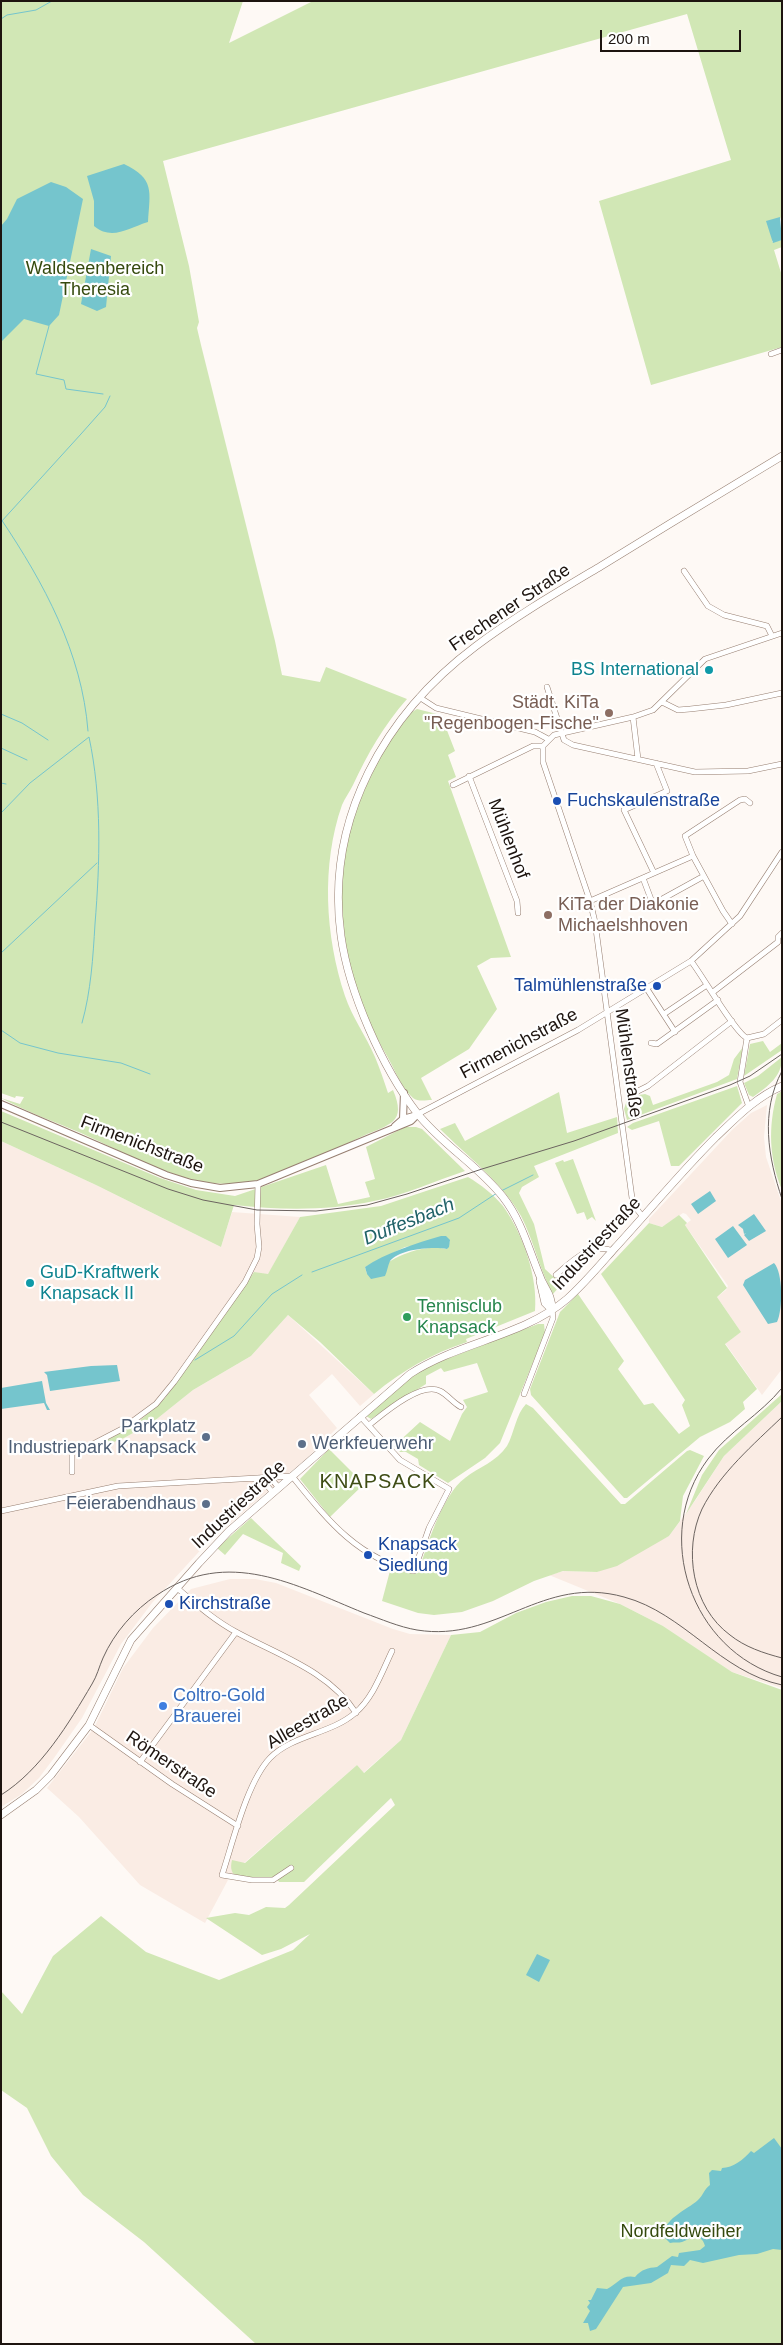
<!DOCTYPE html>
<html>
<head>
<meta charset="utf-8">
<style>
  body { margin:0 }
  #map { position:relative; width:783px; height:2345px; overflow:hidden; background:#fef9f5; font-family:Arial,sans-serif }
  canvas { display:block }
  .frame { position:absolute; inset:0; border:2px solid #1d140f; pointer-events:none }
  .scale { position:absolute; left:600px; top:30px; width:141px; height:22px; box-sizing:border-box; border:2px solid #1d140f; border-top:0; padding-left:6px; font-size:15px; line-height:18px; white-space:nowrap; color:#1d140f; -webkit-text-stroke:4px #fff; paint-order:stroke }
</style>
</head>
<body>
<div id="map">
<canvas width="783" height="2345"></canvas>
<div class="frame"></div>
<div class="scale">200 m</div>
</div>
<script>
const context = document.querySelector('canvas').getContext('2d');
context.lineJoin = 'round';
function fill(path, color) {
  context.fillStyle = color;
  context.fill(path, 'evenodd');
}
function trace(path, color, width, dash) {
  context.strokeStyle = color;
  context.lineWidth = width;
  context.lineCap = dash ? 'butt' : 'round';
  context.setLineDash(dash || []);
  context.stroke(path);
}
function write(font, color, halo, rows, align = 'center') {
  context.font = font + ' Arial,sans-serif';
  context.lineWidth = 4.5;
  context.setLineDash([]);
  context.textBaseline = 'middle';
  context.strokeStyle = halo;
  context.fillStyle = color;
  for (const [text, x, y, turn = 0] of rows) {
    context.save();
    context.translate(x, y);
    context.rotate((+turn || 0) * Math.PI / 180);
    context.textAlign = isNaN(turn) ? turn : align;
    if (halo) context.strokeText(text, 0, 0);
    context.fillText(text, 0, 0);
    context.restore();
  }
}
const built = new Path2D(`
  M767 1105 764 1137 766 1157 782 1204V1369L762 1395 725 1343 741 1332 717 1297 726 1290 728 1286 685 1225 691 1220 686 1214 683 1213 662 1227 649 1223V1219L732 1130 751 1113Z
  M1 1141 96 1185 221 1247 232 1212 300 1217 268 1275 254 1272 165 1398 136 1424 96 1448 124 1438 153 1422 193 1390 251 1356 288 1315 374 1394 360 1406 332 1374 309 1395 337 1428 308 1457 207 1543 152 1603 121 1644 82 1718 54 1758 39 1778 22 1794 1 1807Z
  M782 1401V1688L732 1672 663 1626 620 1604 549 1575 564 1571 597 1572 669 1536 695 1501 724 1456Z
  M230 1579H255L276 1583 393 1629 410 1634 451 1635 401 1740 363 1773 357 1765 244 1863 228 1880 205 1923 140 1885 79 1817 47 1788 94 1728 123 1668 153 1628 191 1589Z`);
const green = new Path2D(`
  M1 1H243L229 43 313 1H782V222L780 217 772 242 782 240V247L774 250 782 276V347L651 385 599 201 731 160 687 14 163 161 189 266 199 322 197 328 201 345 275 641 282 675 320 682 326 667 407 699C384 725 368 753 353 785 350 791 345 798 342 805 321 865 325 936 345 996 352 1017 366 1036 375 1057 380 1069 384 1081 388 1093L393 1090C407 1123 390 1124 363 1136 329 1152 280 1178 243 1183 187 1190 131 1155 81 1133 55 1122 27 1112 1 1098L20 1104 24 1097 16 1096 15 1098 1 1093Z
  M417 709 441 715 455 751 448 755 456 777 448 781 511 957 491 958 477 966 497 1009 469 1049 421 1078 432 1100C426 1100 418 1102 413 1098 402 1089 394 1068 387 1056 337 967 324 869 371 776 376 766 380 754 386 745 394 734 403 723 412 712Z
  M763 1041 770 1052 782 1043V1050L744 1076 750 1044Z
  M743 1047 737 1079 627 1120 624 1109 627 1100 633 1102 638 1109 640 1108 637 1100 639 1095 645 1094 650 1096 653 1105 717 1082 729 1075 734 1059Z
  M782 1057C782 1077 768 1086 753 1097L749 1095 744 1083 758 1076Z
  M737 1086 742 1103 679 1166H671L659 1121 632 1130 627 1127 633 1123Z
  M782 1091V1190C769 1158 768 1127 777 1094Z
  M559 1092 567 1133 617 1117 618 1133 534 1166 539 1177 522 1187 519 1193 534 1224 545 1269 559 1282V1287L553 1294C539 1269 534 1241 521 1216 502 1182 467 1156 440 1129L455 1123 465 1141Z
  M1 1111 160 1178 196 1190 235 1196 326 1165 338 1204 370 1197 365 1182 375 1179 366 1147 405 1127H416L422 1129 465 1171C435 1181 405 1195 374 1201 327 1211 281 1210 234 1205L221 1247 96 1185 1 1141Z
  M573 1159 596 1221 592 1217 587 1220 584 1212 577 1214 555 1163 563 1160 564 1162Z
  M468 1177C480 1184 494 1195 503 1206 523 1234 538 1277 535 1311L466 1339 467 1342C431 1354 403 1370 374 1394L320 1342 288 1315 251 1356 193 1390 153 1422 124 1438 96 1449 95 1447 136 1424 165 1398 254 1272 268 1274 300 1217 381 1206ZM450 1241 447 1249C415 1243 393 1260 367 1274L365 1267 405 1247Z
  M679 1215 687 1223 685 1225 727 1288 717 1297 741 1332 725 1344 757 1389 743 1402 745 1409 730 1422 700 1437 627 1498H624L531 1395 530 1389 560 1312 578 1294 624 1361 618 1369 644 1405 653 1403 679 1434 690 1426 682 1405 685 1400 601 1274 649 1223 662 1227Z
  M538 1324H544L545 1333 500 1443 485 1458 448 1483 419 1465 418 1459 406 1452H400L394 1446 420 1422 450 1441 462 1414 467 1407 463 1400 488 1392 477 1363 444 1372 441 1368 426 1376V1384L371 1419 366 1416 411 1377 431 1365Z
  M782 1394V1401L724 1456 686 1514 702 1475 719 1450Z
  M526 1404 533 1408 621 1504H625L687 1451 690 1450 704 1456 683 1496 680 1521 669 1536 617 1566 597 1572 563 1571 534 1581 493 1601 462 1612 434 1615 418 1613 382 1601 391 1567 402 1571 418 1573C427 1546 442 1495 465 1478 479 1467 496 1462 507 1446 514 1434 516 1414 526 1404Z
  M329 1449 364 1484 330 1517 300 1479Z
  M251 1518 301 1566 299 1571 281 1563 283 1553 243 1534 225 1555 217 1548Z
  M572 1596H591L620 1604 663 1626 732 1672 782 1690V2344H256L144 2242 83 2195 51 2156 27 2108 1 2090V1991L22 2014 53 1956 101 1916 146 1952 219 1980 293 1950 310 1934 281 1949 262 1955 206 1918 235 1913 249 1915 266 1907 285 1908 289 1905 395 1805 391 1798 304 1882H279L276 1877 239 1878C231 1874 230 1868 232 1860L245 1863 357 1765 364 1773 401 1740 451 1635 480 1632 516 1613 546 1602Z`);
const water = new Path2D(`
  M124 164C155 179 150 191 148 222 128 228 112 241 94 226V201L87 176Z
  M51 182 66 187 83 199 59 315 49 326 24 319 1 342V226L7 219 17 199Z
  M780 217 782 240 773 243 766 221Z
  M91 249 111 256 106 307 97 311 81 304Z
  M710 1191 716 1201 698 1214 691 1204Z
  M754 1214 766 1231 749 1241 744 1235 746 1233 744 1234 743 1229 738 1225Z
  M733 1226 747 1245 728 1258 715 1239Z
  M441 1236H446L450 1240 449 1247 447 1249C433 1246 399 1249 390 1261 388 1265 387 1272 385 1276L371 1279 367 1274 365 1267C385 1253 417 1243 441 1236Z
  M774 1263C783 1272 783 1310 777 1322L768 1324 743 1285 745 1280Z
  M117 1365 120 1381 50 1391 47 1375 44 1372 91 1366Z
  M42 1381 46 1403 50 1410H47L44 1403 1 1409V1388Z
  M537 1954 550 1960 539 1982 526 1975Z
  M774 2138 782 2149V2250L773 2249 757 2254 739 2255 703 2263 690 2260 684 2266 671 2265 668 2273 651 2283 623 2287 596 2329 590 2331 588 2323H583L590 2311 587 2307 590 2303 588 2300H591L597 2288 607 2289C617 2284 622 2274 635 2277 642 2269 648 2268 657 2267L672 2256 678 2257 679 2253 700 2250 705 2246C701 2232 691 2238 682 2242 679 2243 674 2242 670 2243L664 2237C661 2220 687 2210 698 2200 703 2196 704 2189 710 2185L709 2173 712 2170 721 2171 722 2168C733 2168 744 2159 751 2151L754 2153Z`);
const stream = new Path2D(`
  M1 19 7 15 36 10 52 1
  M49 326 36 374 64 380 66 389 103 394
  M1 519C44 583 82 653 88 731
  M1 522 81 434 105 407 110 396
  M1 714 22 723 48 740
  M1 748 27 760
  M1 783 6 784
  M1 813 30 783 89 737C102 798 100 862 95 924 93 957 91 991 82 1023
  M1 953 97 863
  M1 1030 20 1043 58 1053 121 1063 150 1074
  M501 1191 533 1175
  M312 1272 459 1218 497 1193
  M195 1360 234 1336 272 1294 302 1275`);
const minor = new Path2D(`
  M771 354 782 350
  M684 571 708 606 724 615 767 626 772 636
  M547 687 564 740 573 745 695 772 748 771 782 764
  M419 697 436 708 535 732 548 739
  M662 702 678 710 690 709 726 705 782 693
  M633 717 638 759
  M469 776 517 901 518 913
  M453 785 533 746H543
  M654 873 624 810 667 791 656 763
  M643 878 652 902 655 903 704 876
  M590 901 693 856
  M732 924 723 911 693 856 685 836 740 800 745 799 750 803
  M691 961C702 975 736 1034 747 1038
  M647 989 675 1032
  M713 992 778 942V937L782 933
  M664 1014 707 985
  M747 1038 740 1082 749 1107
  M747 1038 764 1034 782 1020
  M651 1043 657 1044 718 1000
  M630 1095 648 1086 732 1021
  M418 1114 578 1030 691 961 740 916 782 852
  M643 1217 635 1207 632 1198 595 922 590 901 543 762V746L554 735 633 717 653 710 705 659 782 633
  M556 1275C571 1262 591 1241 613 1251
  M524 1394 553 1318 552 1310
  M369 1425C383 1414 421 1381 440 1391 448 1395 453 1403 461 1407
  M72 1472V1452L95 1443 122 1429 156 1404 174 1382 245 1282 257 1258 259 1247 257 1224 258 1184
  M269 1476 279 1488
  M254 1479 265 1483 273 1493
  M1 1511 118 1486 292 1476C326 1518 357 1559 414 1571L429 1528 449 1489 400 1460 360 1416
  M177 1588C196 1604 214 1620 236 1632 278 1655 329 1671 356 1713
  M89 1725 172 1784 238 1826
  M140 1762 236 1632
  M291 1868 273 1880H252L222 1875C233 1842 247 1782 270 1758 292 1735 331 1734 355 1713 373 1698 382 1672 392 1651`);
const tertiary = new Path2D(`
  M1 1104 166 1175 191 1183 220 1188 258 1184 411 1121 418 1114
  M403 1119 404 1093
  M395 1126 403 1119 417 1115`);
const secondary = new Path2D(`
  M540 1281 545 1303 552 1310
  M552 1310C552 1293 544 1289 539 1274 528 1247 521 1220 503 1197 478 1165 442 1145 417 1113 382 1067 349 993 341 936 325 819 385 714 476 646 516 616 559 591 601 566 661 529 722 492 782 456
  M1 1815 36 1790 51 1775 89 1725 131 1640 199 1563 229 1531 410 1374C459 1342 522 1337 567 1299 584 1284 599 1266 614 1249 648 1212 680 1173 716 1137 736 1118 756 1097 782 1086`);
const rail = new Path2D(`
  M782 1071C760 1112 768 1157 782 1199
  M1 1122 168 1189 203 1200 257 1210 316 1211 367 1205 407 1194 482 1169 574 1141 730 1085 750 1076 782 1054
  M782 1388C760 1415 729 1431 708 1459 651 1535 691 1651 782 1677
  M782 1417C754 1444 720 1473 702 1509 683 1550 692 1607 730 1635 745 1647 763 1653 782 1658
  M1 1795C41 1770 69 1723 92 1684 97 1676 99 1667 103 1658 114 1633 134 1610 157 1595 228 1547 295 1585 364 1613 381 1619 399 1627 417 1630 497 1643 542 1574 624 1597 684 1613 720 1672 782 1685`);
const markers = [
  [709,670,5,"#0f9aa8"],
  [609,713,5,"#8d6e63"],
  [557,801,5,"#1a4fb4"],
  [548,915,5,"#8d6e63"],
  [657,986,5,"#1a4fb4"],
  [30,1283,5,"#0f9aa8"],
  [407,1317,5,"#2e9e5b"],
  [206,1437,5,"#5c6f8a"],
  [302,1444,5,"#5c6f8a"],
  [206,1504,5,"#5c6f8a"],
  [368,1555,5,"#1a4fb4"],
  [169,1604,5,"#1a4fb4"],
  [163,1706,5,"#3f7fe0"]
];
const parkNames = [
  ["Waldseenbereich",95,269],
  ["Theresia",95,290],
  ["Nordfeldweiher",681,2232]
];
const streetNames = [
  ["Frechener Straße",510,608,-34],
  ["Mühlenhof",508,839,69],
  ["Firmenichstraße",519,1044,-28],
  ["Mühlenstraße",628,1063,82],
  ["Firmenichstraße",142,1145,21],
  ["Industriestraße",597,1244,-47],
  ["Industriestraße",239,1505,-43],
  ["Alleestraße",308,1722,-30],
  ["Römerstraße",171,1765,34]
];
const cultureNames = [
  ["BS International",699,670],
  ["GuD-Kraftwerk",40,1273,"left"],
  ["Knapsack II",40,1294,"left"]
];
const educationNames = [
  ["Städt. KiTa",599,703],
  ["\"Regenbogen-Fische\"",599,724],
  ["KiTa der Diakonie",558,905,"left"],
  ["Michaelshhoven",558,926,"left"]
];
const transitNames = [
  ["Fuchskaulenstraße",567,801],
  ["Talmühlenstraße",647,986,"right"],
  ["Knapsack",378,1545],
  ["Siedlung",378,1566],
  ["Kirchstraße",179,1604]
];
const leisureNames = [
  ["Tennisclub",417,1307],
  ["Knapsack",417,1328]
];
const serviceNames = [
  ["Parkplatz",196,1427],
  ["Industriepark Knapsack",196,1448],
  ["Werkfeuerwehr",312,1444,"left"],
  ["Feierabendhaus",196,1504]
];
const shopNames = [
  ["Coltro-Gold",173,1696],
  ["Brauerei",173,1717]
];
const waterNames = [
  ["Duffesbach",409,1222,-22]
];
const quarterNames = [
  ["KNAPSACK",378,1482]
];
fill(built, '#faece4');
fill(green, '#d1e7b5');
fill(water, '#75c5cd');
trace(stream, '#75c5cd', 1);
trace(minor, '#977f71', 6);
trace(tertiary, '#977f71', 8);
trace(secondary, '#977f71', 8);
trace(minor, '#fff', 5);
trace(tertiary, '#fff', 6);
trace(secondary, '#fff', 7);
trace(rail, '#6c6460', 1);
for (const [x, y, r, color] of markers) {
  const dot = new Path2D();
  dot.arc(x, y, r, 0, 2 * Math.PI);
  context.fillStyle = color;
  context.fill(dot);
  trace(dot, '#fff', 2);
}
write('18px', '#354a0e', '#fff', parkNames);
write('18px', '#1d140f', '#fff', streetNames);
write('18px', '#0d838f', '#fff', cultureNames, 'right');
write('18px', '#785e54', '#fff', educationNames, 'right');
write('18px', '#164399', '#fff', transitNames, 'left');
write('18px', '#27864d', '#fff', leisureNames, 'left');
write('18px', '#4e5e75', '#fff', serviceNames, 'right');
write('18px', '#366cbe', '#fff', shopNames, 'left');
write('italic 19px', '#206268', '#fff', waterNames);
context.letterSpacing = '1px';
write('20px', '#3f4d16', '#fff', quarterNames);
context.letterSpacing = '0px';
</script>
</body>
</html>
